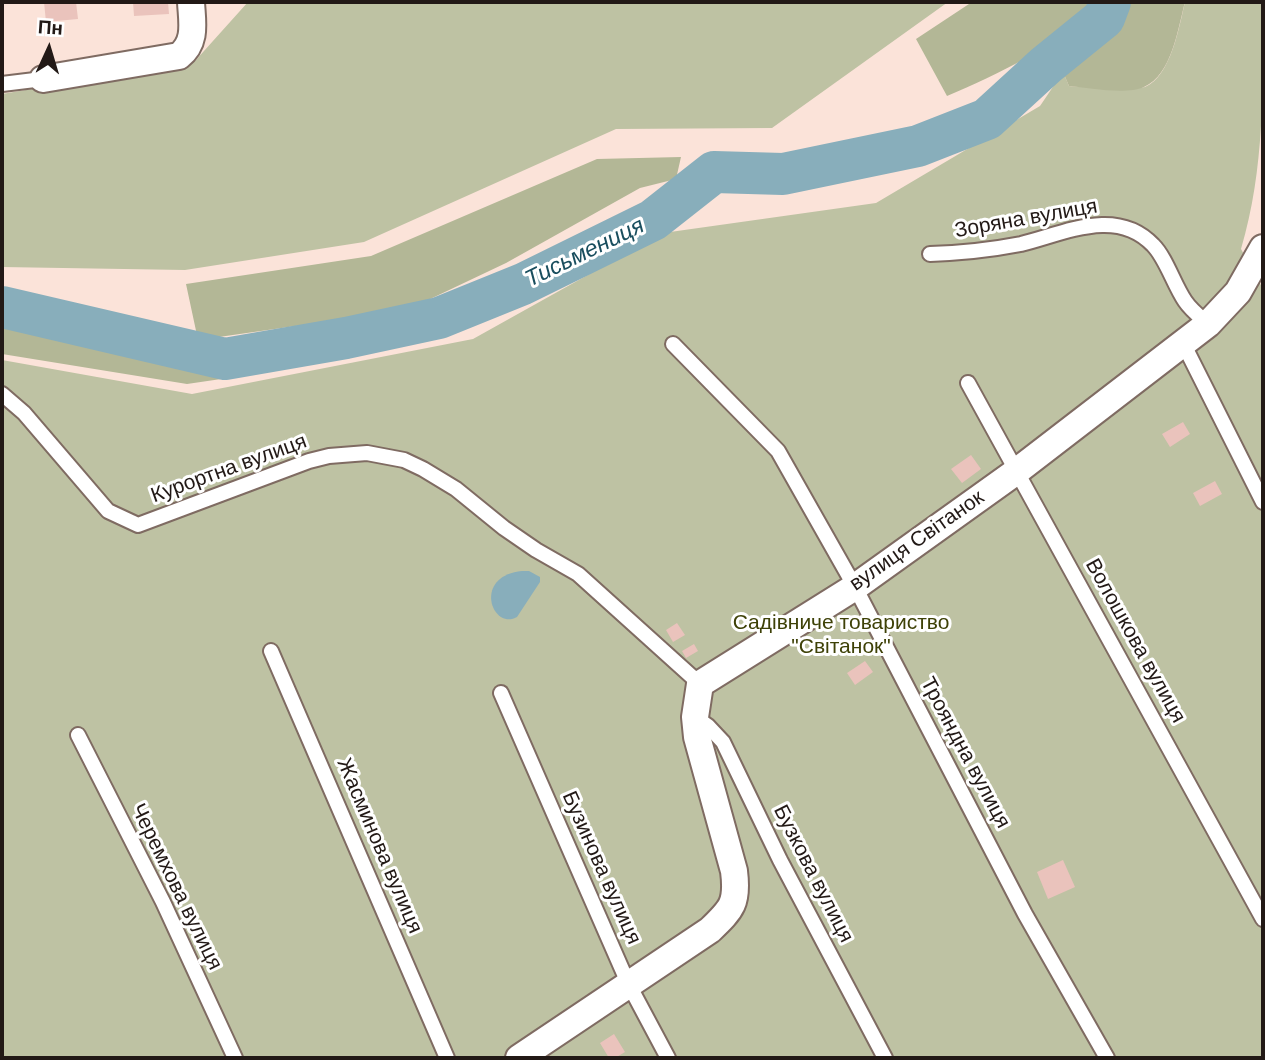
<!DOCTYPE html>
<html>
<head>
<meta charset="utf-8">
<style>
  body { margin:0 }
  #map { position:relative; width:1265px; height:1060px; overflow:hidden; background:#fbe3d9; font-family:Helvetica,sans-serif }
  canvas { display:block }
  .frame { position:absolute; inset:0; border:4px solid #221916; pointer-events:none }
  .north { position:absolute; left:14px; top:14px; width:70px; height:70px; -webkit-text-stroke:5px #fff; paint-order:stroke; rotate:4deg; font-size:19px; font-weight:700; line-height:28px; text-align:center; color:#221916 }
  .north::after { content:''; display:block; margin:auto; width:24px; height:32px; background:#221916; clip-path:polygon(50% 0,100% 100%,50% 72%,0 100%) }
</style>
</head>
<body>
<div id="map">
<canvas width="1265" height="1060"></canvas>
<div class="frame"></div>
<div class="north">Пн</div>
</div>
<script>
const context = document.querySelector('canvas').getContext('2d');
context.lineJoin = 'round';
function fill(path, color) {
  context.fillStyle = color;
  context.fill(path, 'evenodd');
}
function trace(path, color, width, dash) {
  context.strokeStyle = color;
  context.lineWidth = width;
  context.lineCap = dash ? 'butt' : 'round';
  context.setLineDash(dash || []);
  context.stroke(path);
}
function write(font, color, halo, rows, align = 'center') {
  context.font = font + ' Helvetica,sans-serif';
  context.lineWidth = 6;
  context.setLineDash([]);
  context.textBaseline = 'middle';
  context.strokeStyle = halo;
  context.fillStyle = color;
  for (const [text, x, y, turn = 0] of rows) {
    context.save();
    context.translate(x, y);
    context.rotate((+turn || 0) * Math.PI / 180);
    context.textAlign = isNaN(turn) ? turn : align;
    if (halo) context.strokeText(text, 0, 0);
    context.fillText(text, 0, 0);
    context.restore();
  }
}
const green = new Path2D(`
  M248 2H948L772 128 616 129 364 242 185 270 2 267V94L195 61Z
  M1185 2H1263C1263 86 1265 169 1241 249L1263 289V1058H2V360L192 394 473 339 663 233 876 203 1040 106 1063 72 1069 86C1083 87 1136 90 1145 87 1171 76 1179 27 1185 2Z`);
const forest = new Path2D(`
  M972 2H1094C1063 45 996 75 947 96L916 39Z
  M1127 2H1185C1178 28 1172 75 1144 87 1126 95 1089 88 1069 86L1063 72C1088 52 1119 34 1127 2Z
  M681 157 676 179 640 188 506 263 407 310 198 340 186 284 371 256 597 159Z
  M2 314 7 319 269 372 187 384 2 354Z`);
const water = new Path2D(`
  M522 571H529L540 577V582L517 617C492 631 472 576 522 571Z`);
const river = new Path2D(`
  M2 307 225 359 346 338 439 318 523 284 653 220 714 172 783 174 918 146 987 119 1046 65 1104 18 1110 2`);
const building = new Path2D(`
  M44 2H76L78 19 46 22Z
  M133 2H168L169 14 134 16Z
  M1183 422 1190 434 1170 447 1162 434Z
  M971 455 981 469 962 483 951 469Z
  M1215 481 1222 494 1200 506 1193 493Z
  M677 623 685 635 673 642 666 630Z
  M694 644 698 651 686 658 682 651Z
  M865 661 873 672 855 685 847 673Z
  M1063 860 1075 887 1048 899 1037 872Z
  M614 1034 625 1052 615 1058H609L600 1043Z`);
const lane = new Path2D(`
  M2 84 43 79
  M930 254C960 253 990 250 1021 244 1063 234 1116 206 1153 245 1166 258 1174 285 1185 301 1191 310 1200 317 1208 324
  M1183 343 1263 502
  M673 344 778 451 855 587 1025 914 1107 1058
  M968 383 1263 919
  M2 394 24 413 108 511 138 525 309 461 329 456 367 453 404 460 423 469 456 489 504 528 536 550 578 574 700 684
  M271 651 447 1058
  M501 693 628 983 668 1058
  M695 717 708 726 723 742 780 860 885 1058
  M78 735 163 902 235 1058`);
const street = new Path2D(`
  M43 79 179 56C197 42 192 22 191 2
  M519 1058 710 930C732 909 738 903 734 871L697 737 695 717 700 684 855 587 1017 471 1208 324 1238 292 1263 248`);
const streetNames = [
  ["Зоряна вулиця",1026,219,-10],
  ["Курортна вулиця",229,469,-20],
  ["вулиця Світанок",917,541,-35],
  ["Волошкова вулиця",1135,641,61],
  ["Трояндна вулиця",965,753,62],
  ["Жасминова вулиця",379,846,67],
  ["Бузинова вулиця",601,868,66],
  ["Бузкова вулиця",813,874,63],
  ["Черемхова вулиця",176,887,64]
];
const parkNames = [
  ["Садівниче товариство",841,623],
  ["\"Світанок\"",841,647]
];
const waterNames = [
  ["Тисьмениця",585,253,-26]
];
fill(green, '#bec2a3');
fill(forest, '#b3b796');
fill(water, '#88aebb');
trace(river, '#88aebb', 42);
fill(building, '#eac3bc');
trace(lane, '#7f6b62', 18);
trace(street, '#7f6b62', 30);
trace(lane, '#fff', 14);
trace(street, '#fff', 26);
write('21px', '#221916', '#fff', streetNames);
write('21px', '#3e4107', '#fff', parkNames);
write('italic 23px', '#194e5e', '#fff', waterNames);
</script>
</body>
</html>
